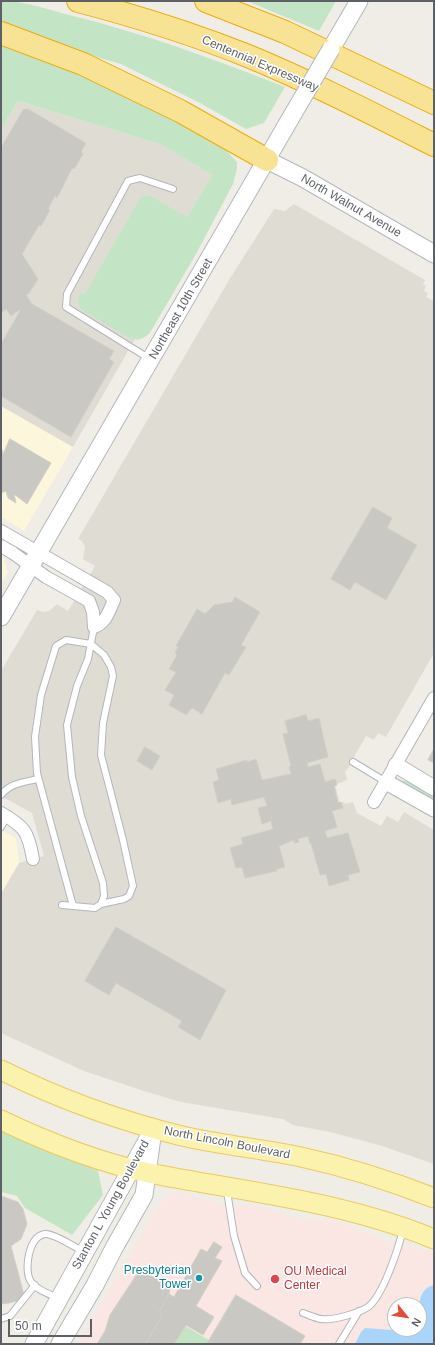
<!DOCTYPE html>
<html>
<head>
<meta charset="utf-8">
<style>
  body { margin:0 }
  #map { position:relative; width:435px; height:1345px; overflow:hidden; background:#efede6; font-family:Helvetica,sans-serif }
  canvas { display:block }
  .frame { position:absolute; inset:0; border:2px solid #5d6165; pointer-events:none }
  .north { position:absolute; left:387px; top:1297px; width:40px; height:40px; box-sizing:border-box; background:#fff; border:1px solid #bec0c1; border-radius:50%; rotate:120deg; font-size:11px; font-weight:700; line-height:16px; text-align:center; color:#5d6165 }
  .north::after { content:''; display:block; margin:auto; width:14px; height:18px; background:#e24c39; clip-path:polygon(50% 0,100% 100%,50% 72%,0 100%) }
  .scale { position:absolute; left:8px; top:1319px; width:84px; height:18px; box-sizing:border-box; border:2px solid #5d6165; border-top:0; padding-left:5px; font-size:12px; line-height:14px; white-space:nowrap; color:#5d6165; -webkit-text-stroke:3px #fff; paint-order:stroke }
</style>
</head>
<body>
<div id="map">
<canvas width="435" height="1345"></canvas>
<div class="frame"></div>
<div class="north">N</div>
<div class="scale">50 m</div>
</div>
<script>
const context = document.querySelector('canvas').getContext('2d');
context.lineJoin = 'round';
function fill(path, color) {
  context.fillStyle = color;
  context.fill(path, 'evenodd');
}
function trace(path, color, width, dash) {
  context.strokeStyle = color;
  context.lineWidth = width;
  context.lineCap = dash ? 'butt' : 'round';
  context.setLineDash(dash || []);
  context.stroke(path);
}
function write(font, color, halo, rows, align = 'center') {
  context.font = font + ' Helvetica,sans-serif';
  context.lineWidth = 3;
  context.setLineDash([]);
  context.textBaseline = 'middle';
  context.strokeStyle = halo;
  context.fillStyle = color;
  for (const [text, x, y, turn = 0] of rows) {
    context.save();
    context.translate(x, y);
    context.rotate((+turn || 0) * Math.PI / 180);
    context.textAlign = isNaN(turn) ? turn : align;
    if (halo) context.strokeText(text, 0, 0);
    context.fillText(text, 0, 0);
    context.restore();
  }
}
const commercial = new Path2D(`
  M1 406 73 447 24 531 1 517Z
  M1 555 3 556 8 573 1 583Z
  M1 830 16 838 19 863 1 894Z`);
const education = new Path2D(`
  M18 101 160 144 212 175 121 328 135 339 73 447 1 406V129Z
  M294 204 425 280 423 284 426 286 424 291 428 293 426 297 434 301V653L386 737 378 733 374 740 366 736 354 757 353 762 345 772 347 780 335 785 340 803 344 802 345 804 353 802 357 813 381 826 387 816 398 822 404 812 434 830V1164L379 1145 330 1132 293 1125 283 1119 181 1102 144 1091 84 1071 1 1033V894L19 863 44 856 32 813 1 796V671L37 610 44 612 49 611 57 604 68 611 95 566 83 559 85 547 82 541 78 539 229 280 274 209 285 211Z`);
const medical = new Path2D(`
  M177 1191 223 1205 261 1206 298 1218 340 1222 388 1242 434 1253V1344H77L163 1199 172 1192 176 1193ZM395 1305H419V1329H395Z`);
const green = new Path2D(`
  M1 1C24 1 47 9 69 15 143 33 214 59 285 87L264 123 246 129 200 103 121 64 31 38 1 27Z
  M247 1H336L319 31Z
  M1 39 51 58 168 118 225 149 237 162V169L233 184 196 254 151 331C146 338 139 341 131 339L82 310C77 305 77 299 81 293L85 294 141 197 149 195 187 217 212 175 160 144 18 101 1 129Z
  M402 781H407L434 797V803L402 782Z
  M1 1128 97 1166 103 1195 72 1235 25 1208 17 1196 1 1192Z
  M185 1326 212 1342 211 1344H173Z`);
const water = new Path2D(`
  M434 1285V1344H355L361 1332 365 1328 404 1331 419 1329C419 1314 415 1289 434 1285Z`);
const building = new Path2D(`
  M28 109 86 143 81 152 83 154 74 169 72 168 57 198 55 196 48 209 50 210 41 226 39 225 22 254 38 279 29 293 26 295 32 304 114 351 109 359 114 362 71 437 1 396V344L20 311 19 310 11 316 6 309 1 313V148L23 110Z
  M10 439 51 463 27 504 14 494 16 503 8 498 6 491 1 493V446L3 454Z
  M373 507 392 518 387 528 417 545 386 600 355 582 350 590 331 579Z
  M235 597 260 612 241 645 246 647 229 675 225 673 202 714 192 708 186 715 169 705 174 695 165 690 176 672 169 669 177 655 175 653 178 647 176 646 197 609 205 614 214 605 232 602Z
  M306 715 308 721 319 718 328 757 307 763 308 767 320 764 325 782 335 779 337 785 334 786 338 803 341 802 343 808 332 811 337 827 325 831 327 838 348 833 360 872 348 875 349 880 329 886 326 874 320 875 311 843 310 844 308 836 298 839 299 842 294 843V840L279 846 285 867 276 869 277 871 245 878 242 867 236 868 230 848 243 844 241 838 273 829 271 821 262 824 258 808 267 806 264 797 232 805 231 799 218 803 213 782 219 780 216 769 247 760V762L256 759 262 780 291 774 289 767 291 766 283 734 288 733 285 721Z
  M145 747 160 756 152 770 137 761Z
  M434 749V763L428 760Z
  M116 927 226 990 200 1040 178 1027 182 1021 116 983 109 995 85 981Z
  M1 1196 18 1202 23 1209 27 1224 21 1239 11 1246 25 1299 9 1303 1 1304Z
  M214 1242 222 1247 215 1258 222 1261 196 1306 214 1317 203 1335 186 1325 174 1344H146L163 1314 159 1312 169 1294 174 1297 201 1249 207 1252Z
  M140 1270 170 1286 169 1294 159 1312 163 1314 146 1344H97L105 1331 110 1315Z
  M236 1295 305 1336 300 1344H207Z`);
const service = new Path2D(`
  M150 359 66 307 67 294 128 181 140 178 173 189
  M353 762 386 782
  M1 795C10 783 25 782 38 779
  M1 827 7 816
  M62 905 95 908 101 904 104 896 103 883 81 816 72 777 67 725 77 686 88 659 94 627
  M73 906 37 773 35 737 41 695 56 646 66 640 91 644 104 655 111 667 113 676 103 723 101 755 123 840 133 886 129 896 124 899 101 904
  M227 1191 234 1236 245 1273 257 1286
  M58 1298C49 1294 34 1289 30 1280 24 1268 29 1236 45 1234 53 1233 75 1247 84 1252
  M303 1313C309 1315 315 1318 321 1319 332 1321 359 1313 368 1307 383 1296 399 1247 403 1229
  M1 1319 10 1316 35 1285
  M339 1344 359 1311`);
const minor = new Path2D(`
  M1 531 107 592 114 600C109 611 106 623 94 627L93 612 89 601 46 577 13 553 1 546
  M374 802 434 698
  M1 813C25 827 28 831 33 859`);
const tertiary = new Path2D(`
  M396 765 434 788
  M386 782 434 809`);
const secondary = new Path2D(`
  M331 49 359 1
  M267 160 303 178 434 254
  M1 617 286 126
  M34 1344 154 1128
  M60 1344 95 1285 114 1248 144 1195 152 1137`);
const primary = new Path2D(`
  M1 1070C59 1099 120 1121 182 1136 222 1145 262 1149 301 1157 347 1167 391 1181 434 1198
  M1 1120C47 1142 98 1162 149 1173 245 1192 342 1201 434 1239`);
const motorway = new Path2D(`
  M78 1C136 16 193 34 248 56 311 82 373 114 434 145
  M206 1 285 32 434 103
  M1 33 83 64 180 111 267 160`);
const secondaryBridge = new Path2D(`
  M286 126 331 49`);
const markers = [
  [199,1278,4,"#0f9aa8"],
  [275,1279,5,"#e0444e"]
];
const streetNames = [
  ["Centennial Expressway",260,64,23],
  ["North Walnut Avenue",351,206,30],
  ["Northeast 10th Street",181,309,-60],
  ["North Lincoln Boulevard",227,1143,11],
  ["Stanton L Young Boulevard",111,1205,-61]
];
const cultureNames = [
  ["Presbyterian",191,1271],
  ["Tower",191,1285]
];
const healthNames = [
  ["OU Medical",284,1272],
  ["Center",284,1286]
];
fill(commercial, '#fcf6dd');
fill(education, '#dfdcd4');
fill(medical, '#fae6e3');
fill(green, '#c4e5c5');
fill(water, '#aad5fb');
fill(building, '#cac8c2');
trace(building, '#d4cfc4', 1);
trace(service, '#b3b6ba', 8);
trace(minor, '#b3b6ba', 14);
trace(tertiary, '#b3b6ba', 17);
trace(secondary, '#b4b8bc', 19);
trace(primary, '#ebca62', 21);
trace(motorway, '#ebac0a', 24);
trace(service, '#fff', 6);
trace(minor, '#fff', 12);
trace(tertiary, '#fff', 15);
trace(secondary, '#fff', 17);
trace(primary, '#fbf2ae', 19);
trace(motorway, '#f8e294', 22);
trace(secondaryBridge, '#b4b8bc', 19, []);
trace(secondaryBridge, '#fff', 17);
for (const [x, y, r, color] of markers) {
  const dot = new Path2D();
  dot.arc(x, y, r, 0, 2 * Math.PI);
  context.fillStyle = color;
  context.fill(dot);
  trace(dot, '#fff', 1.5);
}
write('12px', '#5d6165', '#fff', streetNames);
write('12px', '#0d838f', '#fff', cultureNames, 'right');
write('12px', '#be3a42', '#fff', healthNames, 'left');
</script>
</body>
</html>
